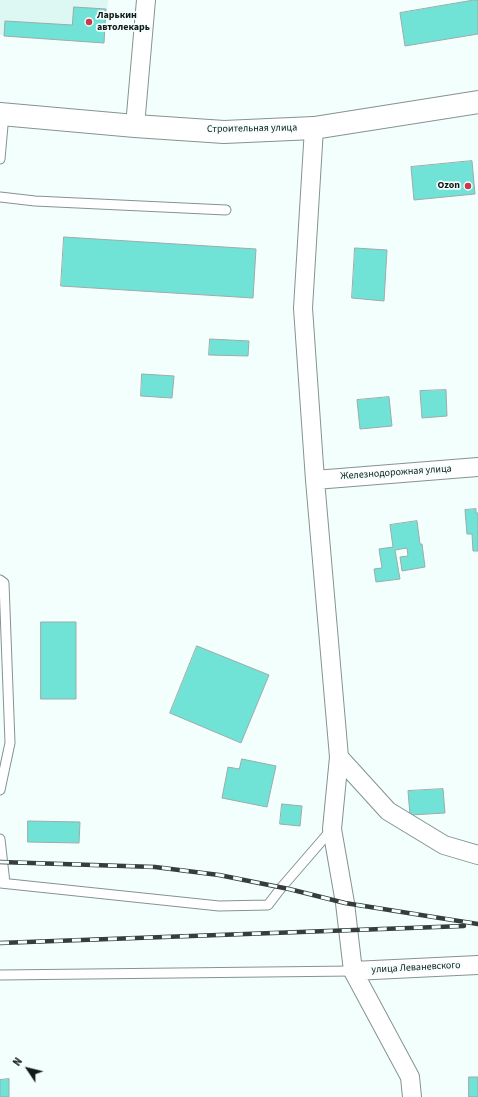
<!DOCTYPE html>
<html>
<head>
<meta charset="utf-8">
<style>
  body { margin:0 }
  #map { position:relative; width:478px; height:1097px; overflow:hidden; background:#f2fffd; font-family:"Source Sans 3",sans-serif }
  canvas { display:block }
  .north { position:absolute; left:8px; top:1049px; width:40px; height:40px; -webkit-text-stroke:3px #f2fffd; paint-order:stroke; rotate:305deg; font-size:11px; font-weight:700; line-height:16px; text-align:center; color:#141919 }
  .north::after { content:''; display:block; margin:auto; width:14px; height:18px; background:#141919; clip-path:polygon(50% 0,100% 100%,50% 72%,0 100%) }
</style>
</head>
<body>
<div id="map">
<canvas width="478" height="1097"></canvas>
<div class="north">N</div>
</div>
<script>
const context = document.querySelector('canvas').getContext('2d');
context.lineJoin = 'round';
function fill(path, color) {
  context.fillStyle = color;
  context.fill(path, 'evenodd');
}
function trace(path, color, width, dash) {
  context.strokeStyle = color;
  context.lineWidth = width;
  context.lineCap = dash ? 'butt' : 'round';
  context.setLineDash(dash || []);
  context.stroke(path);
}
function write(font, color, halo, rows, align = 'center') {
  context.font = font + ' "Source Sans 3",sans-serif';
  context.lineWidth = 3.5;
  context.setLineDash([]);
  context.textBaseline = 'middle';
  context.strokeStyle = halo;
  context.fillStyle = color;
  for (const [text, x, y, turn = 0] of rows) {
    context.save();
    context.translate(x, y);
    context.rotate((+turn || 0) * Math.PI / 180);
    context.textAlign = isNaN(turn) ? turn : align;
    if (halo) context.strokeText(text, 0, 0);
    context.fillText(text, 0, 0);
    context.restore();
  }
}
const built = new Path2D(`
  M0 0H108L104 43 0 35Z`);
const building = new Path2D(`
  M474 0H478V34L405 46 400 13Z
  M74 7 106 9 104 43 4 36 5 21 72 25Z
  M472 161 475 194 414 200 411 167Z
  M64 237 256 249 253 298 61 286Z
  M355 248 387 250 384 301 352 298Z
  M210 339 249 341 248 356 209 355Z
  M142 374 174 376 172 398 141 396Z
  M446 390 447 416 422 418 420 391Z
  M389 397 392 426 360 429 357 400Z
  M476 509V513H478V551H473L472 534H467L465 510Z
  M417 521 420 544H422L425 567 402 571 400 557 408 556 407 548 395 550 400 579 376 582 374 569 382 568 379 549 393 547 390 525Z
  M41 622H76V699H41Z
  M197 646 269 675 241 743 170 713Z
  M242 759 276 766 267 807 222 798 228 767 239 769Z
  M443 789 445 813 410 815 408 791Z
  M282 804 302 806 300 826 280 824Z
  M28 821 80 822 79 843 28 842Z
  M469 1077H478V1097H469Z
  M9 1079V1097H0V1080Z`);
const lane = new Path2D(`
  M0 159 4 114
  M0 197 35 201 226 210
  M0 580 4 583 10 743 0 790
  M0 839 5 883
  M0 883 219 906 268 905 281 888 332 829
  M0 975 353 971`);
const street = new Path2D(`
  M135 126 146 0
  M314 128 303 308 315 480 339 757 332 829 345 903 353 971 410 1077 412 1097
  M315 480 478 467
  M339 757 388 811 444 845 478 855
  M353 971 478 965`);
const secondary = new Path2D(`
  M0 114 135 126 224 132 314 128 478 102`);
const rail = new Path2D(`
  M0 862 155 867 219 875 289 889 345 903 478 924
  M0 943 464 926`);
const markers = [
  [89,22,4,"#c9394c"],
  [468,186,4,"#c9394c"]
];
const poiNames = [
  ["Ларькин",97,16],
  ["автолекарь",97,28],
  ["Ozon",460,186,"right"]
];
const streetNames = [
  ["Строительная улица",252,129,-1],
  ["Железнодорожная улица",396,473,-4],
  ["улица Леваневского",416,968,-3]
];
fill(built, '#ddf7f3');
fill(building, '#71e2d6');
trace(building, '#9cacaa', 1);
trace(lane, '#849391', 11);
trace(street, '#849391', 20);
trace(secondary, '#849391', 24);
trace(lane, '#fff', 9);
trace(street, '#fff', 18);
trace(secondary, '#fff', 22);
trace(rail, '#363d3c', 4.5);
trace(rail, '#f2fffd', 3, [9]);
for (const [x, y, r, color] of markers) {
  const dot = new Path2D();
  dot.arc(x, y, r, 0, 2 * Math.PI);
  context.fillStyle = color;
  context.fill(dot);
  trace(dot, '#f2fffd', 1.5);
}
write('bold 10px', '#141919', '#f2fffd', poiNames, 'left');
write('10px', '#141919', '#f2fffd', streetNames);
</script>
</body>
</html>
